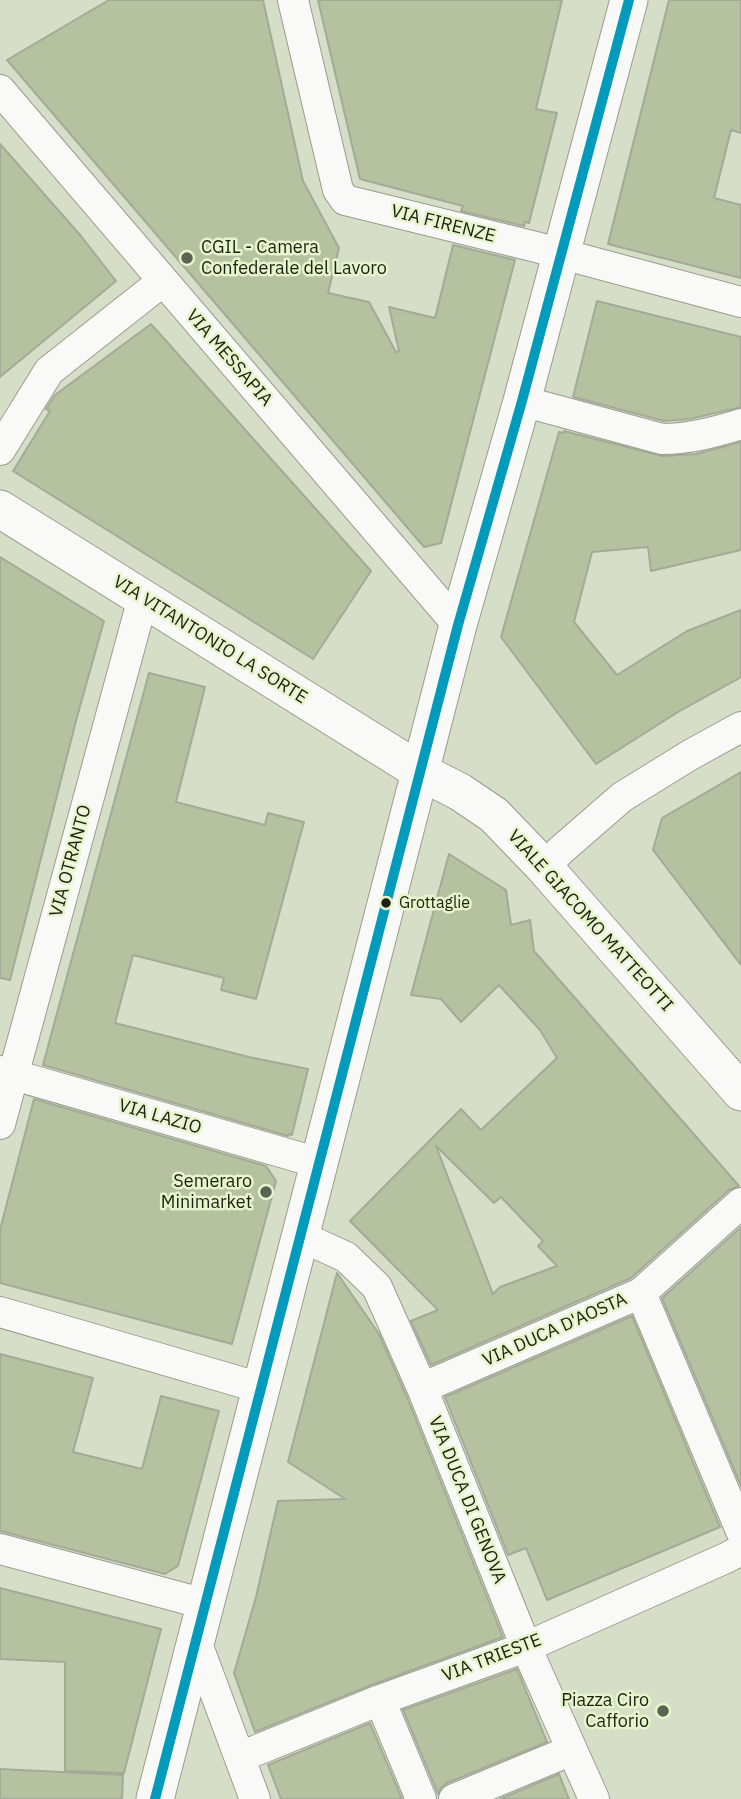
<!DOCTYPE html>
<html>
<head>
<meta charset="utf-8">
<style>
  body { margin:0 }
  canvas { display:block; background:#d6dec8 }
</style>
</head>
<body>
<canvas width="741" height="1799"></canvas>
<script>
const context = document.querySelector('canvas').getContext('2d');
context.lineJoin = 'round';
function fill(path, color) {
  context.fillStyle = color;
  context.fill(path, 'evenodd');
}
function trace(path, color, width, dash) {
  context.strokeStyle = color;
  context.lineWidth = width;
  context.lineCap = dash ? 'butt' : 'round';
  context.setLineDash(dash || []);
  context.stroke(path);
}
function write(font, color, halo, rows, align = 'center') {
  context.font = font + ' "IBM Plex Sans",sans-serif';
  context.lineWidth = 5;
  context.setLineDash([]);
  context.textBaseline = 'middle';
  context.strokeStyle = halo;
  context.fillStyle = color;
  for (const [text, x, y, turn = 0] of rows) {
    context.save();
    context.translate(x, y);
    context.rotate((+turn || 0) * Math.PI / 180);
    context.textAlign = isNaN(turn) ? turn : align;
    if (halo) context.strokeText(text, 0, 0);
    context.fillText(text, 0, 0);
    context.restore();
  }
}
const building = new Path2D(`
  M109 0H263L303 181 339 248 328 293 369 302 396 352 399 351 389 307 435 318 453 245 515 260 441 543 424 547 7 60Z
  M318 0H562L536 109 557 113 529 223 525 222 524 226 461 211 463 206 360 179Z
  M669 0H741V133L731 130 714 198 741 205V278L608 244Z
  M0 144 81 236 116 281 0 377Z
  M597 301 741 337V407L690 419 664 421 573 397Z
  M151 324 371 571 313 659 13 471 50 411 46 409 55 395Z
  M564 431 662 456 696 454 741 442V550L651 571 648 547 592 552 574 622 617 675 687 631 741 610V677L678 712 596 764 501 637 559 432 564 433Z
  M0 557 104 621 77 717 10 980 0 978Z
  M149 673 205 687 176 802 265 825 268 813 304 822 256 999 221 990 224 978 133 955 115 1023 249 1057 308 1069 292 1135 289 1134 288 1136 43 1065Z
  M741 772V965L653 850 662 818Z
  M449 854 506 890 511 925 530 920 534 951 739 1186 729 1190 631 1278 431 1365 411 1321 438 1310 350 1221 461 1109 481 1130 557 1058 540 1030 499 985 461 1022 441 999 411 995ZM436 1146 494 1203 501 1197 543 1241 538 1246 557 1266 500 1287 493 1294Z
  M34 1099 266 1166 276 1181 232 1344 0 1283V1230Z
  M741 1227V1486L662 1298Z
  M337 1273 379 1334 406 1395 503 1637 374 1684 255 1732 234 1673 256 1597 278 1501 345 1499 288 1462Z
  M632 1316 720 1527 547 1600 526 1548 508 1555 445 1397Z
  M0 1354 93 1378 73 1452 142 1469 161 1396 219 1411 178 1566 165 1574 0 1531Z
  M0 1588 161 1629 124 1773 65 1771V1662L0 1659Z
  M517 1669 547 1742 447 1783 441 1788 438 1794 403 1710Z
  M370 1723 402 1799H281L268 1765Z
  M0 1769 123 1775 122 1799H0Z
  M559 1774 569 1799H500Z`);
const minor = new Path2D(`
  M293 0 338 190 345 200 536 247 741 302
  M0 90 458 625
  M522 401 662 439C690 439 715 432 741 424
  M0 450 49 371 163 281
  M544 867 561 850 622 797 690 755 741 727
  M0 1071 319 1163
  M0 1124 143 598
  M300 1236 346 1257 377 1287 422 1388 526 1647 594 1799
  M641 1293 741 1531
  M0 1312 261 1388
  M422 1388 641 1293 741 1203
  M0 1549 205 1604
  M196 1641 255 1799
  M380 1700 421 1799
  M240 1757 380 1700 526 1647 726 1558 741 1550
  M454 1799 572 1750`);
const tertiary = new Path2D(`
  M0 509 421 772 460 792 494 815 544 867 741 1092
  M155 1799 458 625 522 401 629 0`);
const bus1 = new Path2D(`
  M155 1799 458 625 522 401 629 0`);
const markers = [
  [187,258,7,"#5d6352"],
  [386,903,6,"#1c2112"],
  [266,1192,7,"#5d6352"],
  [663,1711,7,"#5d6352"]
];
const busNames = [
  ["Grottaglie",399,903]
];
const streetNames = [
  ["VIA FIRENZE",443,224,14],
  ["VIA MESSAPIA",229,358,49],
  ["VIA VITANTONIO LA SORTE",210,640,32],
  ["VIA OTRANTO",71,861,-75],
  ["VIALE GIACOMO MATTEOTTI",590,921,48],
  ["VIA LAZIO",160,1117,16],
  ["VIA DUCA D'AOSTA",555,1330,-24],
  ["VIA DUCA DI GENOVA",467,1500,68],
  ["VIA TRIESTE",492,1658,-21]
];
const poiNames = [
  ["CGIL - Camera",201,248,"left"],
  ["Confederale del Lavoro",201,269,"left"],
  ["Semeraro",252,1182],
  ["Minimarket",252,1203],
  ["Piazza Ciro",649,1701],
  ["Cafforio",649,1722]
];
fill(building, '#b6c19f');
trace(building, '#a3aa98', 2);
trace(minor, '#979e8d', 32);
trace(tertiary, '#979e8d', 39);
trace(minor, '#f9faf7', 30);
trace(tertiary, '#f9faf7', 37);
trace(bus1, '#039bbb', 10);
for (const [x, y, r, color] of markers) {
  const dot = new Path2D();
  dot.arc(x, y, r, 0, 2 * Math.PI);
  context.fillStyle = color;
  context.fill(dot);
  trace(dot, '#e6f5cb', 2.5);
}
write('16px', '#1c2112', '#e6f5cb', busNames, 'left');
write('18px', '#1c2112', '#e6f5cb', streetNames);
write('18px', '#1c2112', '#e6f5cb', poiNames, 'right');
</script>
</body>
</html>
